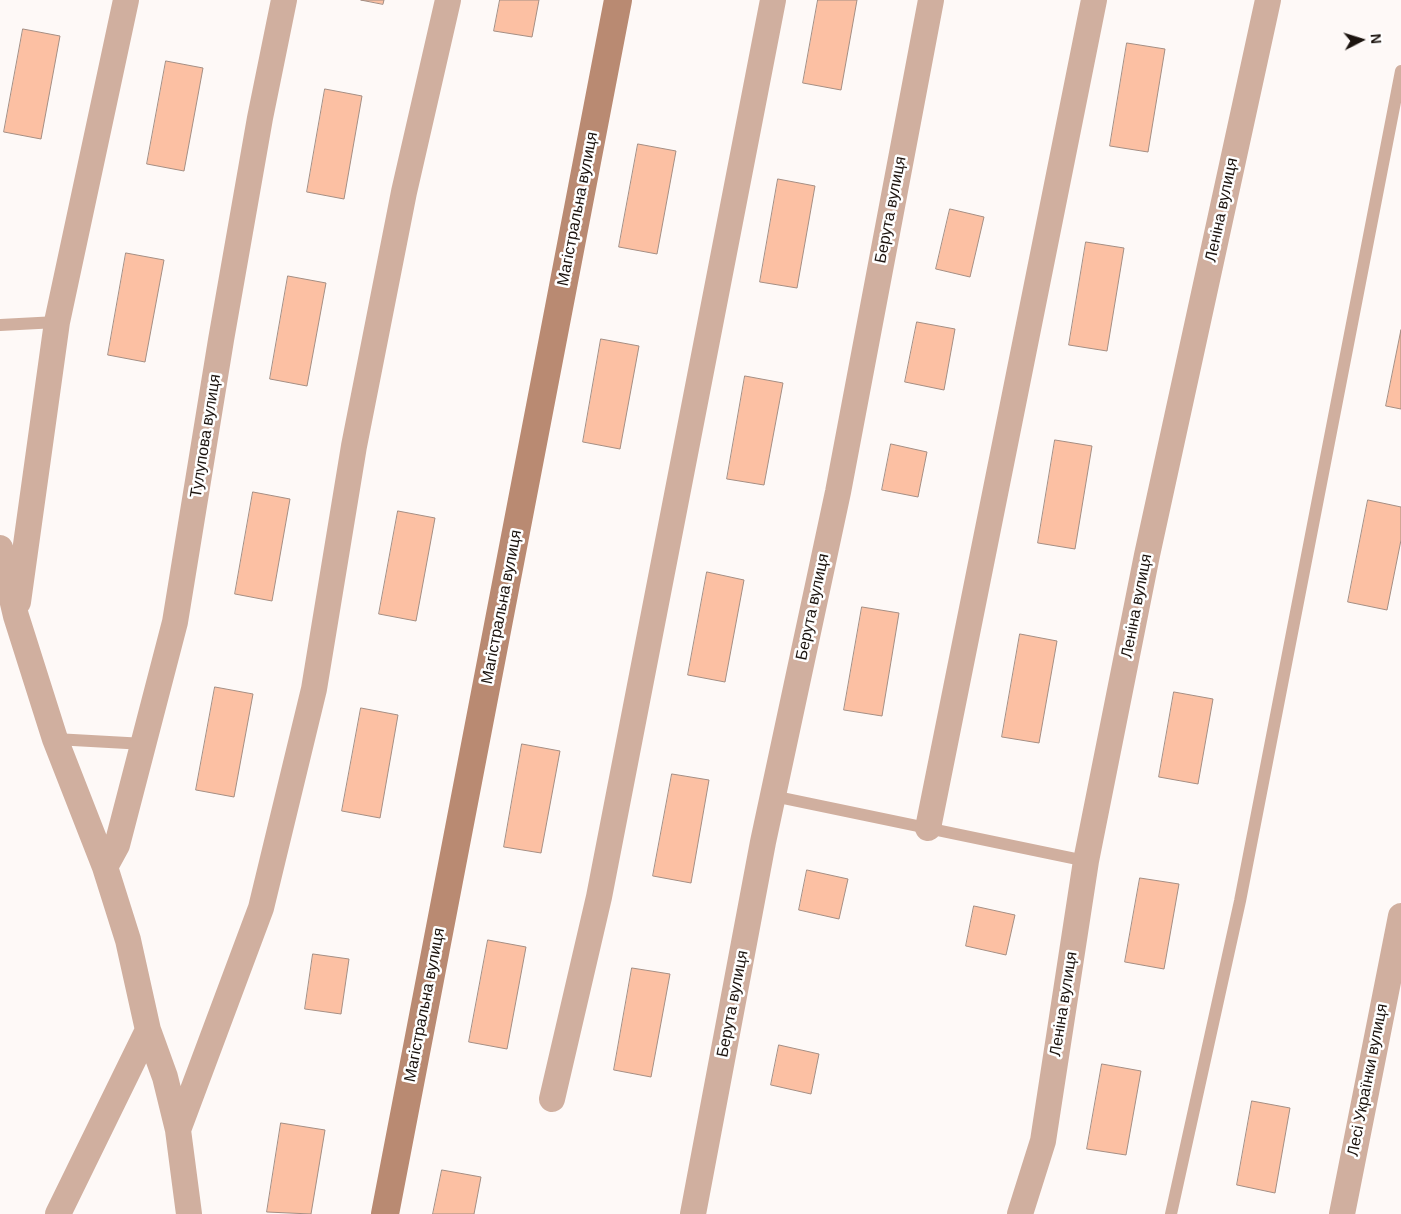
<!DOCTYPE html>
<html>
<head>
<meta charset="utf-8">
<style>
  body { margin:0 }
  #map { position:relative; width:1401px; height:1214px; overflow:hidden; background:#fef9f7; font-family:Arial,sans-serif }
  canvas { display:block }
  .north { position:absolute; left:1336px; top:15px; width:50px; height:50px; -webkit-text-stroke:4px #fff; paint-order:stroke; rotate:85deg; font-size:14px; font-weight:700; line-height:20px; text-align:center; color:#1c140f }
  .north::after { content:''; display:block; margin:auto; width:18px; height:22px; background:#1c140f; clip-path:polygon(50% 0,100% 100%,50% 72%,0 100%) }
</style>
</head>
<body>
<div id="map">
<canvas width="1401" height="1214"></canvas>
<div class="north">N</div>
</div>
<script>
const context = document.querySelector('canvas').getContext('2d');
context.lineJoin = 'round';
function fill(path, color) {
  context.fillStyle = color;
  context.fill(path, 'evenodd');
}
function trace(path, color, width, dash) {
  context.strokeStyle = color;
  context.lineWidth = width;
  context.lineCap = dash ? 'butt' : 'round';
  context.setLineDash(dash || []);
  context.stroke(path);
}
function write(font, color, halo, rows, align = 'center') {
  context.font = font + ' Arial,sans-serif';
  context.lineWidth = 5;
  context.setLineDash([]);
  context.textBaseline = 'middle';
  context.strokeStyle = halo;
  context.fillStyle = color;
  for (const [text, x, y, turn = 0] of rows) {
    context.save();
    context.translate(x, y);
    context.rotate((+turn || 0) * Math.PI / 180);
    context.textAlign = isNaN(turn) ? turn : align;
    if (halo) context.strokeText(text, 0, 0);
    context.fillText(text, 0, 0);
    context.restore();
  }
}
const building = new Path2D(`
  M361 0H384L383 4Z
  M500 0H539L532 37 494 31Z
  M818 0H857L841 90 803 83Z
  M23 29 60 36 41 139 4 132Z
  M1127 43 1165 49 1148 152 1110 146Z
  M166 61 203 68 184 171 147 164Z
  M325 89 362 96 344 199 307 192Z
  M638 144 676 151 657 254 619 247Z
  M778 179 815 186 797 288 760 282Z
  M950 209 984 217 970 277 936 269Z
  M1086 242 1124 248 1107 351 1069 345Z
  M126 253 164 260 145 362 108 355Z
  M288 276 326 283 307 386 270 379Z
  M917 322 955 329 944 390 905 382Z
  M1401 330V409L1386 406Z
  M601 339 639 346 620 449 583 442Z
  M745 376 783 383 764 485 727 479Z
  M1055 440 1092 446 1075 549 1038 543Z
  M891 444 927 452 918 497 882 490Z
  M253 492 290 499 272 601 235 594Z
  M1368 500 1401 507V540L1387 610 1348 602Z
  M398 511 435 518 416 621 379 614Z
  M707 572 744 580 725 682 688 675Z
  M862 607 899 613 882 716 844 710Z
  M1020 634 1057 641 1039 743 1002 737Z
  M215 687 253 694 234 797 196 790Z
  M1174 692 1213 699 1198 784 1159 777Z
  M361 708 398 715 380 818 342 811Z
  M522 744 560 751 541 853 504 847Z
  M672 774 709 780 691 883 653 876Z
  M807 870 848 879 839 919 799 910Z
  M1140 878 1179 884 1164 969 1125 962Z
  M974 906 1015 915 1006 955 966 946Z
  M488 940 526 947 507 1049 469 1042Z
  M313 954 349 959 341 1014 305 1009Z
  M632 968 670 974 651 1077 614 1070Z
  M779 1045 819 1054 811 1094 771 1085Z
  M1102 1064 1141 1071 1126 1155 1087 1149Z
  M1252 1101 1290 1108 1275 1193 1237 1185Z
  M281 1123 325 1130 311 1214 267 1212Z
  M442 1170 481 1177 474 1214H433Z`);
const lane = new Path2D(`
  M0 325 57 322
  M55 739 145 744
  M773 796 1086 861
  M1171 1214 1240 901 1401 71`);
const street = new Path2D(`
  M0 548 16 616 55 739 105 867 128 940 148 1030 165 1077 178 1130 189 1214
  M18 602 57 322 126 0
  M928 828 1094 0
  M105 867 117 845 175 622 221 340 260 118 284 0
  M552 1099 599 897 773 0
  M178 1130 261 908 314 689 354 446 404 192 448 0
  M58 1214 148 1030
  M693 1214 763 842 838 492 931 0
  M1020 1214 1043 1141 1086 861 1147 555 1268 0
  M1342 1214 1401 916`);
const secondary = new Path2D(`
  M385 1214 618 0`);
const streetNames = [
  ["Магістральна вулиця",578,209,-79],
  ["Берута вулиця",891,210,-79],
  ["Леніна вулиця",1222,210,-78],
  ["Тулупова вулиця",206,436,-81],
  ["Леніна вулиця",1137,606,-79],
  ["Магістральна вулиця",502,607,-79],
  ["Берута вулиця",813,607,-78],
  ["Берута вулиця",733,1004,-79],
  ["Леніна вулиця",1064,1004,-81],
  ["Магістральна вулиця",425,1005,-79],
  ["Лесі Українки вулиця",1368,1080,-79]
];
fill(building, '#fcc0a3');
trace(building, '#a58e83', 1);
trace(lane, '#d0af9f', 12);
trace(street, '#d0af9f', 26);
trace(secondary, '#b98a72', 28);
write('16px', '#1c140f', '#fff', streetNames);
</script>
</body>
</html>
